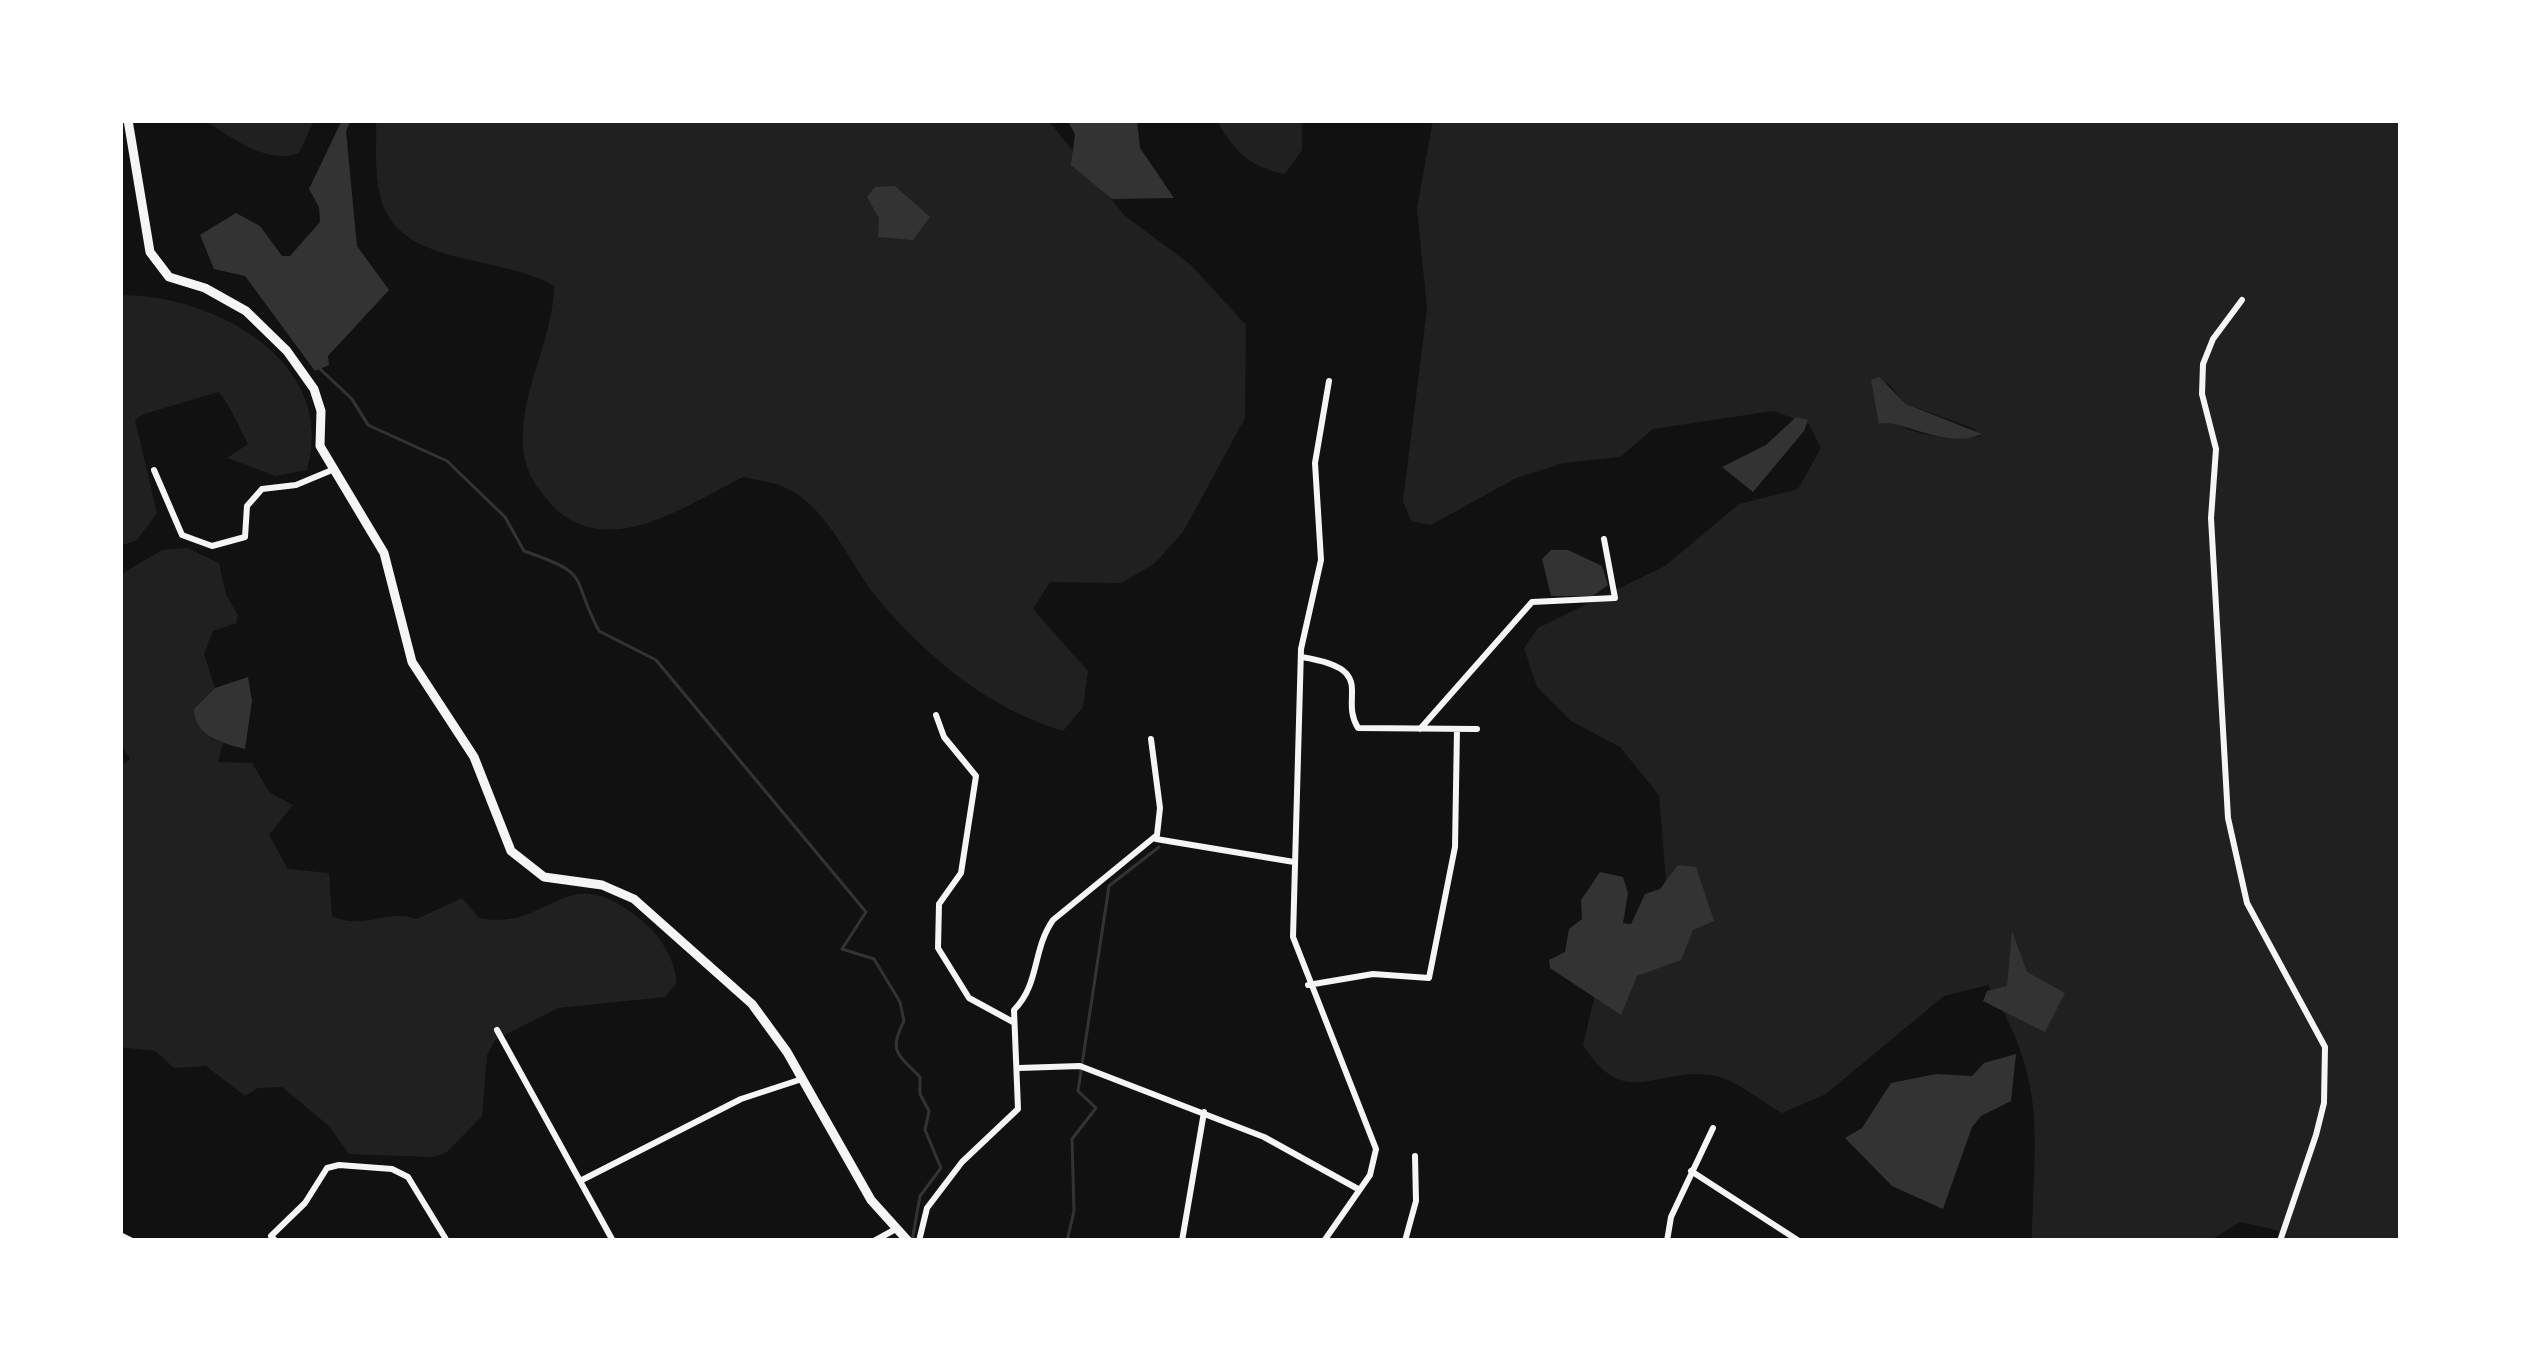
<!DOCTYPE html>
<html>
<head>
<meta charset="utf-8">
<style>
  body { margin:0 }
  #map { position:relative; width:2521px; height:1361px; overflow:hidden; background:#111; font-family:"Libre Baskerville",serif }
  canvas { display:block }
  .frame { position:absolute; inset:0; border:123px solid #fff; pointer-events:none }
</style>
</head>
<body>
<div id="map">
<canvas width="2521" height="1361"></canvas>
<div class="frame"></div>
</div>
<script>
const context = document.querySelector('canvas').getContext('2d');
context.lineJoin = 'round';
function fill(path, color) {
  context.fillStyle = color;
  context.fill(path, 'evenodd');
}
function trace(path, color, width, dash) {
  context.strokeStyle = color;
  context.lineWidth = width;
  context.lineCap = dash ? 'butt' : 'round';
  context.setLineDash(dash || []);
  context.stroke(path);
}
const green = new Path2D(`
  M204 120H314L299 153C266 165 231 137 204 120Z
  M376 120H1048L1124 215 1191 265 1246 325 1245 418 1183 532 1154 564 1121 583 1050 582 1033 609 1088 671 1083 707 1063 731C990 709 932 661 882 604 852 570 830 509 788 489 775 482 757 480 743 477 683 507 600 567 545 497 528 476 521 458 523 430 526 379 553 337 554 286 501 253 396 269 380 195 374 172 377 144 376 120Z
  M1217 120H1302V150L1285 174C1251 168 1232 150 1217 120Z
  M1433 120H2401V1241H2290L2276 1230 2240 1222 2209 1241H2032C2034 1133 2048 1082 1988 985L1944 996 1826 1094 1782 1113C1763 1103 1736 1080 1716 1076 1657 1064 1627 1114 1583 1045L1596 990 1649 922 1666 879 1659 795 1620 747 1571 721 1537 687 1524 648 1538 628 1665 566 1739 504 1798 489 1821 448 1809 424 1773 411 1653 429 1620 457 1564 463 1516 478 1431 525 1411 521 1403 501 1427 309 1417 209ZM1887 382 1906 404 1975 429 1980 437C1946 439 1918 437 1889 420Z
  M120 295C211 294 339 360 307 470L276 476 227 458 248 444C242 433 227 398 218 392L144 414 135 420 157 513 137 540 120 546Z
  M187 548 219 563 226 594 238 615 236 623 213 631 204 654 215 688 194 709 211 738 223 743 218 762 252 763 270 793 293 805 269 835 288 869 329 873 332 916C361 931 388 908 417 919L462 898 479 918C555 933 564 850 649 927 662 938 678 967 676 984L665 997 558 1008 495 1040 487 1055 482 1116 446 1153 432 1157 349 1154 330 1127 282 1087 258 1088 245 1096 206 1066 174 1068 155 1051 120 1047V767L130 759 120 743V575L162 550Z`);
const water = new Path2D(`
  M342 120H351L346 131 357 246 389 290 328 356 329 365 315 371 245 276 214 269 200 235 236 213 260 226 282 256H290L320 222 319 207 309 189Z
  M1067 120H1137L1140 148 1174 198 1112 199 1071 165 1075 134Z
  M895 186 930 217 913 240 878 237 879 218 867 197 875 187Z
  M1879 377 1906 404 1982 434C1946 451 1898 417 1879 424L1871 380Z
  M1796 417 1808 420 1804 431 1753 492 1722 467 1766 445Z
  M1551 550H1568L1602 566 1608 585 1593 596H1551L1542 559Z
  M248 677 252 701 245 749C222 743 194 736 194 709L215 688Z
  M1678 865 1696 867 1714 921 1693 930 1681 960 1637 976 1621 1015 1550 968 1549 960 1565 952 1569 929 1582 919 1581 900 1600 872 1623 877 1628 893 1623 923 1631 924 1645 894 1660 889Z
  M2012 931 2027 972 2065 993 2045 1032 1983 1001 1987 991 2007 986Z
  M2016 1054 2011 1101 1981 1116 1972 1127 1943 1209 1892 1186 1845 1138 1862 1128 1891 1083 1936 1074 1972 1076 1984 1063Z`);
const stream = new Path2D(`
  M318 367 352 399 368 425 447 461 505 517 524 551C594 575 569 575 599 631L656 660 866 912 842 949 874 959 900 1002 904 1021C888 1052 898 1054 920 1077V1094L929 1111 925 1130 941 1168 920 1196 912 1241
  M1067 1241 1074 1211 1072 1139 1096 1108 1078 1091 1109 886 1159 847`);
const minor = new Path2D(`
  M2242 300 2213 339 2203 364 2202 394 2216 449 2211 518 2228 818 2247 903 2325 1047 2324 1103 2316 1135 2280 1241
  M154 470 182 535 212 546 245 537 247 506 262 489 296 485 332 470
  M1301 657C1380 669 1338 696 1358 728L1477 729
  M936 715 944 737 976 776 961 873 939 904 938 948 969 998 1013 1022
  M1420 729 1532 602 1615 598 1604 539
  M1156 839 1294 862
  M1308 985 1373 974 1429 978 1455 847 1457 729
  M497 1030 613 1241
  M1019 1068 1080 1066 1264 1137 1358 1189
  M1691 1171 1799 1241
  M580 1181 741 1099 802 1079
  M120 1235 132 1241
  M276 1241 271 1236 305 1203 327 1168 339 1165 392 1169 408 1177 447 1241
  M874 1241 894 1230
  M919 1241 927 1208 962 1162 1018 1109 1014 1010C1040 984 1032 950 1053 920L1157 835 1160 808 1151 739
  M1182 1241 1204 1112
  M1324 1241 1370 1175 1376 1149 1293 937 1301 649 1321 560 1315 463 1329 381
  M1405 1241 1416 1201 1415 1156
  M1667 1241 1671 1217 1713 1128`);
const secondary = new Path2D(`
  M128 120 150 252 169 277 205 288 246 311 287 351 314 389 321 411 320 446 384 553 412 662 474 757 511 851 544 877 602 885 634 899 752 1004 787 1052 871 1200 908 1241`);
fill(green, '#202020');
fill(water, '#333');
trace(stream, '#333', 3);
trace(minor, '#f5f5f5', 6);
trace(secondary, '#f5f5f5', 9);
</script>
</body>
</html>
